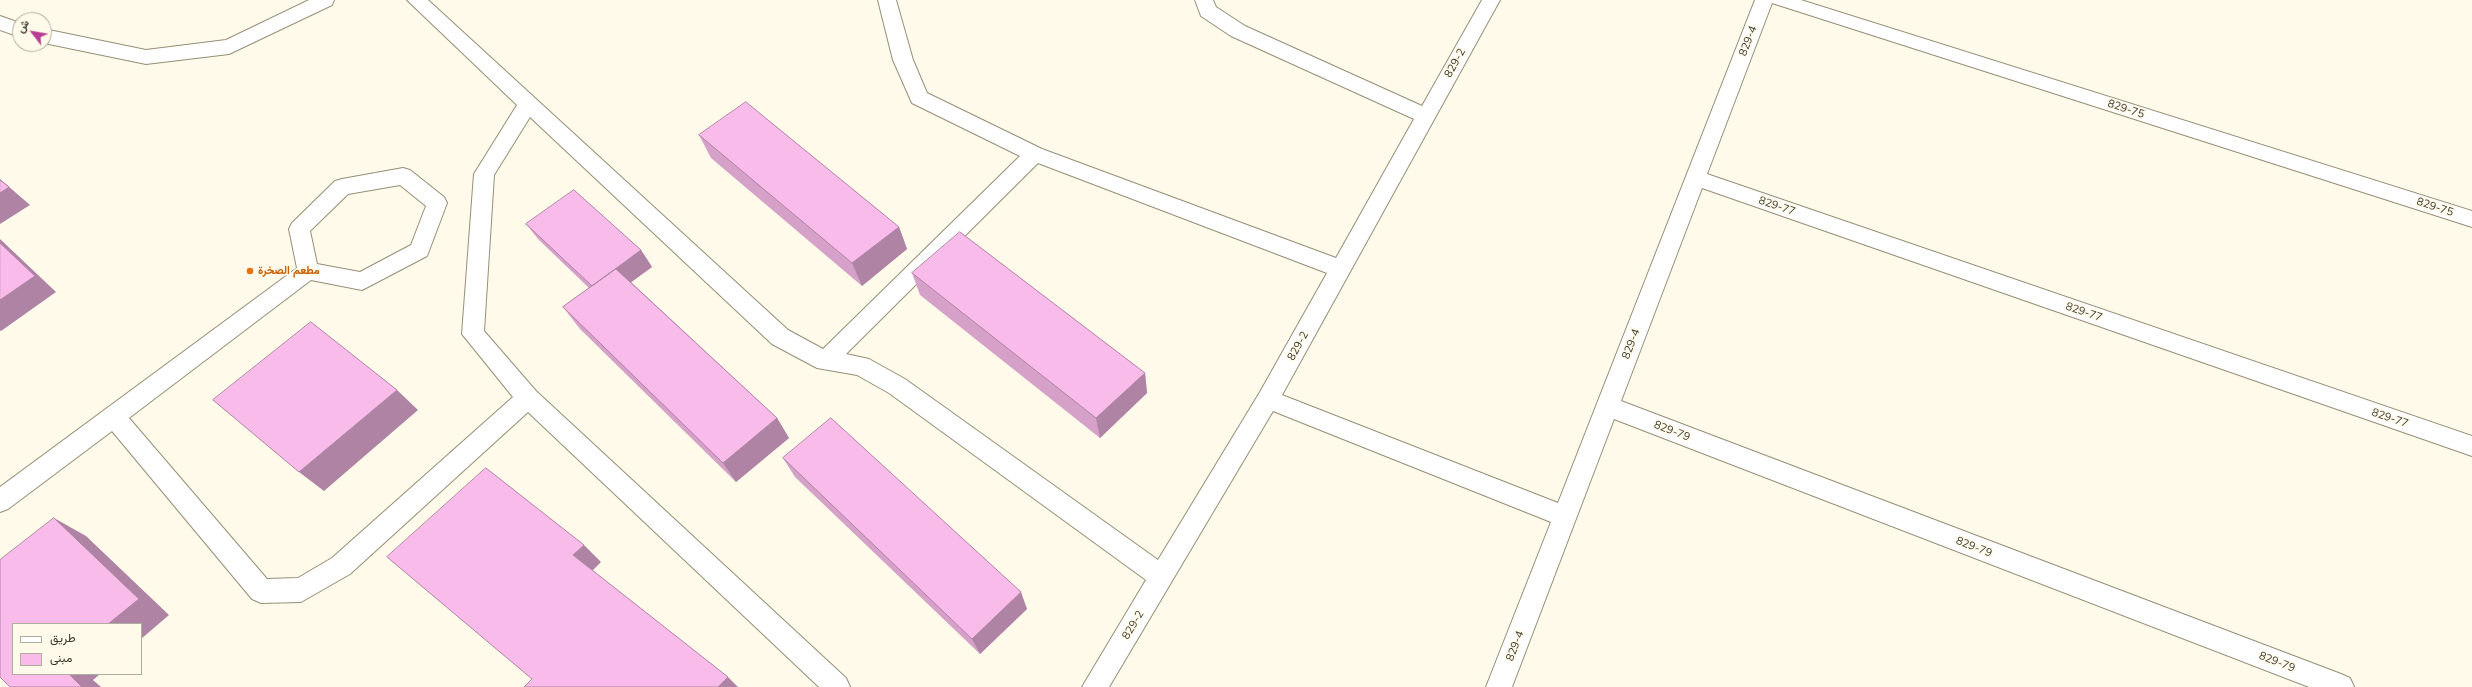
<!DOCTYPE html>
<html>
<head>
<meta charset="utf-8">
<style>
  body { margin:0 }
  #map { position:relative; width:2472px; height:687px; overflow:hidden; background:#fffaea; font-family:Mulish,Vazirmatn,sans-serif }
  canvas { display:block }
  .legend { position:absolute; left:12px; top:623px; width:130px; height:52px; box-sizing:border-box; background:#fffaea; border:1px solid #b0ac9e; margin:0; padding:5px 7px; list-style:none; font-size:12px; color:#39362c }
  .legend li { display:flex; align-items:center; gap:8px; height:20px }
  .legend b { width:20px; border:1px solid #b0ac9e }
  .north { position:absolute; left:12px; top:12px; width:40px; height:40px; box-sizing:border-box; background:#fffaea; border:1px solid #b0ac9e; border-radius:50%; rotate:301deg; font-size:11px; font-weight:700; line-height:16px; text-align:center; color:#39362c }
  .north::after { content:''; display:block; margin:auto; width:14px; height:18px; background:#b63e93; clip-path:polygon(50% 0,100% 100%,50% 72%,0 100%) }
</style>
</head>
<body>
<div id="map">
<canvas width="2472" height="687"></canvas>
<ul class="legend">
<li><b style="height:5px;background:#fff"></b>طريق</li>
<li><b style="height:11px;background:#f9bbea"></b>مبنى</li>
</ul>
<div class="north">ش</div>
</div>
<script>
const context = document.querySelector('canvas').getContext('2d');
context.lineJoin = 'round';
function trace(path, color, width, dash) {
  context.strokeStyle = color;
  context.lineWidth = width;
  context.lineCap = dash ? 'butt' : 'round';
  context.setLineDash(dash || []);
  context.stroke(path);
}
function fill(path, color) {
  context.fillStyle = color;
  context.fill(path, 'evenodd');
}
function write(font, color, halo, rows, align = 'center') {
  context.font = font + ' Mulish,Vazirmatn,sans-serif';
  context.lineWidth = 3.5;
  context.setLineDash([]);
  context.textBaseline = 'middle';
  context.strokeStyle = halo;
  context.fillStyle = color;
  for (const [text, x, y, turn = 0] of rows) {
    context.save();
    context.translate(x, y);
    context.rotate((+turn || 0) * Math.PI / 180);
    context.textAlign = isNaN(turn) ? turn : align;
    if (halo) context.strokeText(text, 0, 0);
    context.fillText(text, 0, 0);
    context.restore();
  }
}
const street = new Path2D(`
  M309 0H334L332 5 229 54 146 64 44 43V29L146 50 226 40Z
  M407 0H428L788 330 823 349 1020 156 912 103 893 60 878 0H896L913 60 927 93 1042 149 1336 258 1414 119 1231 36 1201 16 1195 0H1213L1216 7 1245 26 1422 106 1482 0H1500L1282 395 1558 503 1755 0H1801L2472 211V227L1772 3 1707 174 2472 436V456L1702 188 1621 401 2341 674 2350 678 2354 687H2309L1614 419 1512 687H1486L1551 522 1273 411 1109 687H1082L1146 580 889 393 857 375 817 368 772 344 530 117 494 175 484 331 536 391 846 678 850 687H819L528 412 350 574 301 602 261 603 252 599 112 431 8 509 0 512V487L297 268 289 229 292 223 335 181 342 179 403 168 410 170 444 197 447 203 427 256 362 290 311 280 129 418 267 579 298 578 332 558 513 397 462 334 474 174 517 105ZM1038 163 1327 273 1260 392 1158 560 905 379 869 359 846 354ZM400 185 426 206 411 245 360 272 317 264 310 231 348 194Z
  M0 16 20 23V37L0 30Z`);
const wall = new Path2D(`
  M699 135 899 227 907 249 862 286 711 158Z
  M526 224 641 250 652 267 631 282 777 418 789 438 736 482 580 329 563 307 589 288 539 240Z
  M912 273 1145 373 1147 393 1100 438 920 295Z
  M783 458 1027 609 980 654 795 477Z`);
const shadedWall = new Path2D(`
  M0 179 30 205 0 224Z
  M899 227 907 249 862 286 852 263Z
  M0 239 56 292 1 331 0 330Z
  M641 250 652 267 604 302 592 286Z
  M1145 373 1147 393 1100 438 1096 418Z
  M397 390 418 410 324 491 299 472Z
  M777 418 789 438 736 482 723 463Z
  M54 518 86 536 169 615 141 639V624H108Z
  M584 545 601 562 591 572 573 555Z
  M1021 592 1027 609 980 654 972 639Z
  M69 674H100L93 680 101 687H82Z
  M728 677 738 687H718Z`);
const building = new Path2D(`
  M746 102 899 227 852 263 699 135Z
  M0 180 9 187 0 193Z
  M574 190 641 250 592 286 526 224Z
  M960 232 1145 373 1096 418 912 273Z
  M0 243 35 276 0 300Z
  M616 269 777 418 723 463 563 307Z
  M311 322 397 390 299 472 213 400Z
  M831 418 1021 592 972 639 783 458Z
  M486 468 584 545 573 555 728 677 718 687H524L532 679 387 557Z
  M54 518 139 599 108 624H13V674H69L82 687H10L0 677V560Z`);
const markers = [
  [250,271,4,"#e8710a"]
];
const streetNames = [
  ["829-4",1748,41,-69],
  ["829-2",1455,63,-61],
  ["829-75",2126,109,18],
  ["829-77",1777,206,19],
  ["829-75",2435,207,18],
  ["829-77",2084,312,19],
  ["829-4",1631,344,-69],
  ["829-2",1298,346,-61],
  ["829-77",2390,418,19],
  ["829-79",1672,431,21],
  ["829-79",1974,547,21],
  ["829-2",1133,625,-59],
  ["829-4",1515,646,-69],
  ["829-79",2277,662,21]
];
const foodNames = [
  ["مطعم الصخرة",258,271]
];
trace(street, '#978e77', 2);
fill(street, '#fff');
fill(wall, '#d6a1c9');
fill(shadedWall, '#ae83a4');
fill(building, '#f9bbea');
trace(building, '#ae83a4', 1);
for (const [x, y, r, color] of markers) {
  const dot = new Path2D();
  dot.arc(x, y, r, 0, 2 * Math.PI);
  context.fillStyle = color;
  context.fill(dot);
  trace(dot, '#fffaea', 1.5);
}
write('11px', '#39362c', '#fffaea', streetNames);
write('bold 11px', '#c56008', '#fffaea', foodNames, 'left');
</script>
</body>
</html>
